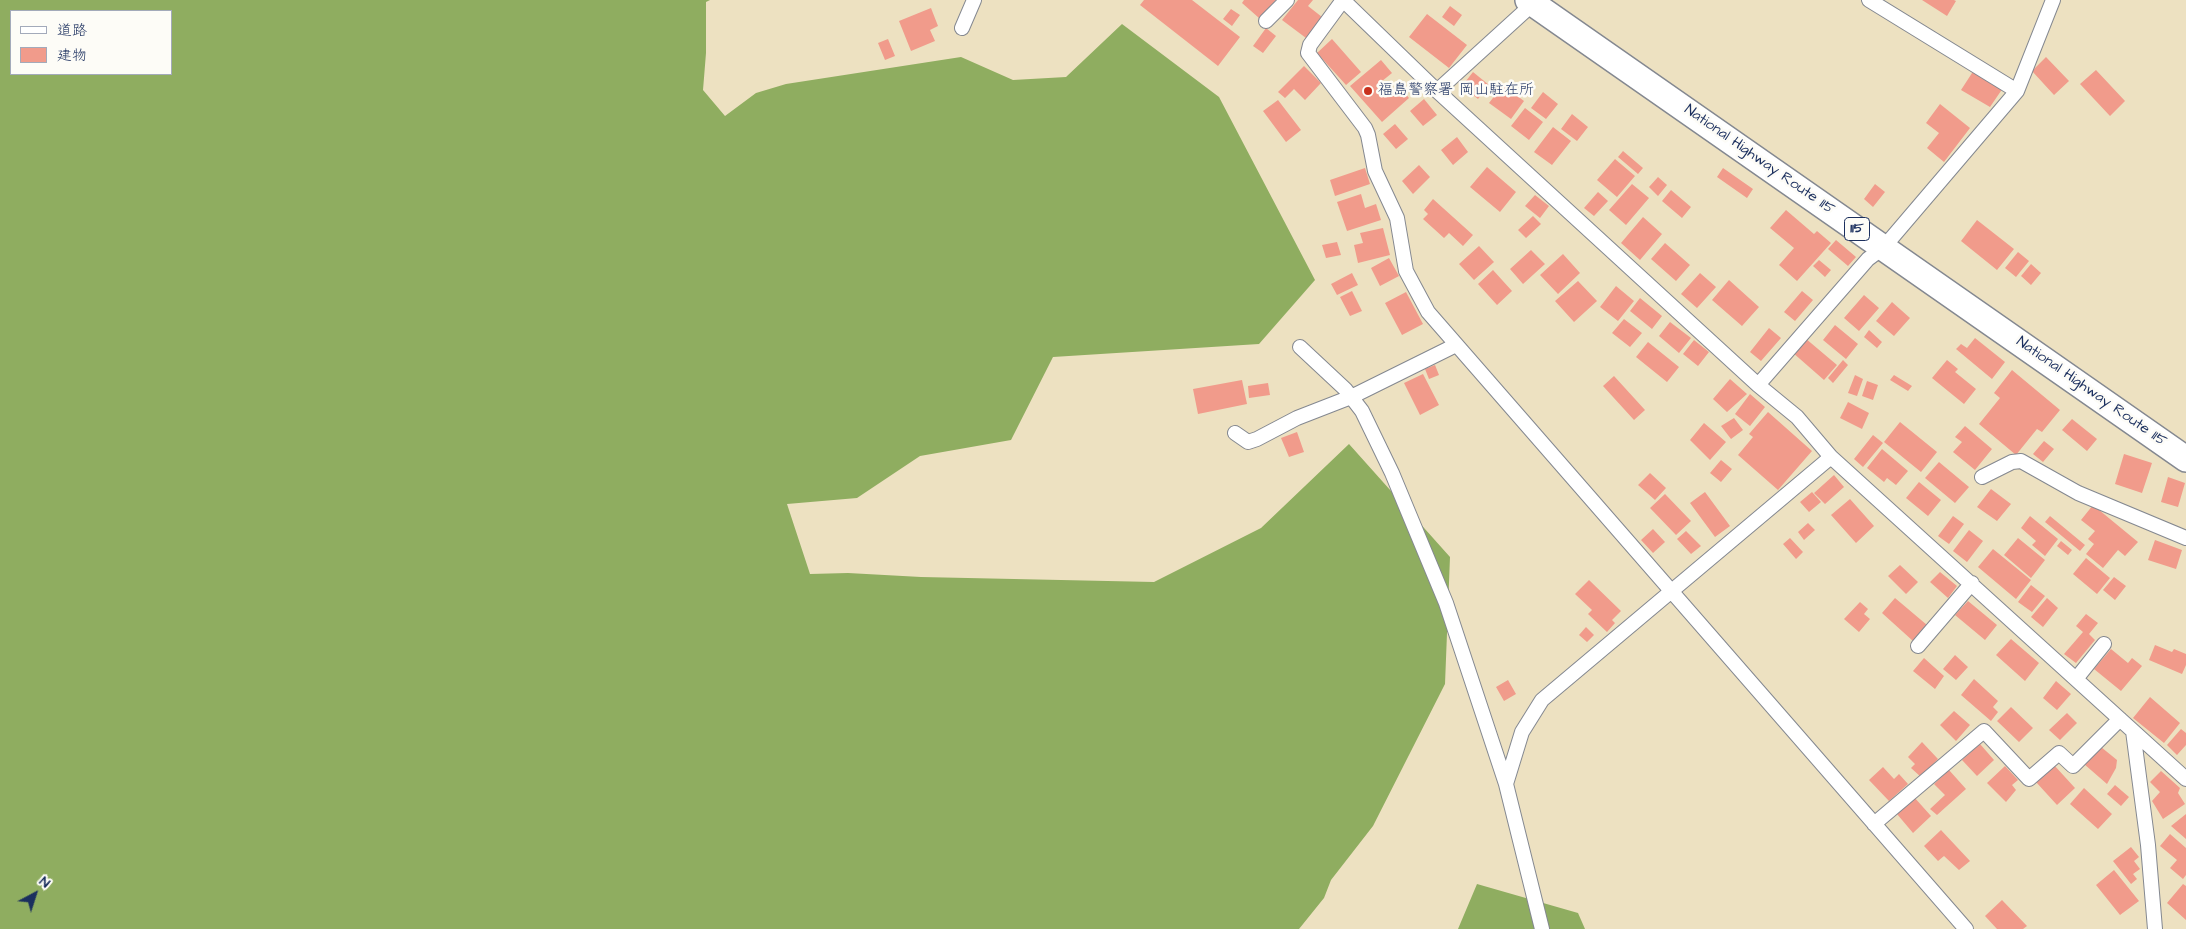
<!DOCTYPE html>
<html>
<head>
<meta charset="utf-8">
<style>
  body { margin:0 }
  #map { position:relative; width:2186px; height:929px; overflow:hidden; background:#ede1c1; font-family:"Architects Daughter","Klee One",sans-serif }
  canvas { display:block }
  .legend { position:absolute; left:10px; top:10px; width:162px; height:65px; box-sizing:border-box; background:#fdfcf7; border:1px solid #a3aaba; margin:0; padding:6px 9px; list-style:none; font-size:15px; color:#1b2f5e }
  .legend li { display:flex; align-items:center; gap:10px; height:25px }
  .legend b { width:25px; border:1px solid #a3aaba }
  .north { position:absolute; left:10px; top:869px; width:50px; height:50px; -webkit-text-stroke:4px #fdfcf7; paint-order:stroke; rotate:40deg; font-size:14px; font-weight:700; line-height:20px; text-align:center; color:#1b2f5e }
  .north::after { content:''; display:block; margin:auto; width:18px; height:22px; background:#1b2f5e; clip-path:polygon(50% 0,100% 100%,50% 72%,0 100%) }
</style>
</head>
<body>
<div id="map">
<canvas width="2186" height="929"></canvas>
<ul class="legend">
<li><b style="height:6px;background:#fff"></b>道路</li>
<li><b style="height:14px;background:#f19b8b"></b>建物</li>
</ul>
<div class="north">N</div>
</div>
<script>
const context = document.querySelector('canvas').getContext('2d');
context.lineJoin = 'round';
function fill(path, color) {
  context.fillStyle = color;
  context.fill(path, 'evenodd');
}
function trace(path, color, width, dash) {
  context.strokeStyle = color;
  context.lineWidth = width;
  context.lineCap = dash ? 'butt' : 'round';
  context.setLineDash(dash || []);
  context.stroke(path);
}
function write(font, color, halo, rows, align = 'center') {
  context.font = font + ' "Architects Daughter","Klee One",sans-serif';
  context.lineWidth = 5;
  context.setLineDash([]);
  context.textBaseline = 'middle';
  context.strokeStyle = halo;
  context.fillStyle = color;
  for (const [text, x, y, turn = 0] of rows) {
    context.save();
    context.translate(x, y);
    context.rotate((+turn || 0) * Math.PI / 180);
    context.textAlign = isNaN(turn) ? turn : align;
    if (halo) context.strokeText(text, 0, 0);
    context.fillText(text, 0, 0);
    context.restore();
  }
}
const forest = new Path2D(`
  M0 0H710L706 2V53L703 90 725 116 756 93 786 84 961 57 1013 80 1066 77 1122 24 1219 97 1315 280 1259 344 1053 357 1011 440 920 456 857 498 787 504 810 574 848 573 921 577 1154 582 1261 528 1349 444 1450 557 1445 684 1373 826 1331 880 1324 898 1299 929H0ZM11 11H171V74H11Z
  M1477 884 1578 913 1585 929H1458Z`);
const building = new Path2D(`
  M1144 0H1192L1240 37 1218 66 1140 5Z
  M1244 0H1276L1259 18 1242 3Z
  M1298 0H1313L1308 6 1322 17 1306 38 1282 20Z
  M1922 0H1954L1956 1 1947 16Z
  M1450 6 1462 15 1454 26 1442 17Z
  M931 8 938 26 930 30 935 41 911 51 899 21Z
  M1231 9 1240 15 1232 26 1223 19Z
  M1427 14 1467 45 1449 68 1409 37Z
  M1266 28 1276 36 1263 53 1253 46Z
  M888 39 895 56 885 60 878 43Z
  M1332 39 1361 72 1346 85 1317 53Z
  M2046 57 2069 81 2054 95 2032 71Z
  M1381 60 1392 73 1376 86 1386 96 1398 85 1409 98 1382 122 1350 86Z
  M1304 66 1321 83 1305 100 1294 89 1285 98 1278 92Z
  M1974 70 2003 88 1990 107 1961 90Z
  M2096 70 2125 101 2110 116 2080 84Z
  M1473 72 1489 85 1478 99 1462 86Z
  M1503 85 1524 101 1511 119 1489 103Z
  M1543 92 1558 104 1546 119 1531 108Z
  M1424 99 1437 115 1423 126 1410 111Z
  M1278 100 1301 130 1286 142 1263 111Z
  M1940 104 1970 128 1944 162 1927 148 1939 133 1926 123Z
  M1525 108 1543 122 1529 140 1511 126Z
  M1572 114 1588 127 1577 141 1561 129Z
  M1395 124 1408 139 1396 149 1383 134Z
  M1553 127 1571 141 1552 165 1534 152Z
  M1457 137 1468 152 1453 165 1441 150Z
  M1623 151 1643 168 1638 174 1618 157Z
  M1615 159 1635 176 1617 197 1597 180Z
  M1419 165 1430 177 1413 194 1402 181Z
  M1487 167 1516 192 1500 212 1470 187Z
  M1365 168 1370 184 1335 196 1330 180Z
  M1723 168 1753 189 1747 198 1717 177Z
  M1658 177 1667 185 1658 196 1649 187Z
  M1632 184 1649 198 1626 225 1609 210Z
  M1875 184 1885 192 1873 207 1864 199Z
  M1671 190 1691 207 1682 218 1662 201Z
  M1598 192 1608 201 1594 216 1584 208Z
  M1361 194 1365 208 1376 204 1381 220 1347 231 1337 202Z
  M1535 195 1549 206 1540 218 1525 206Z
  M1433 199 1473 235 1463 246 1449 233 1444 238 1423 219 1428 214 1424 210Z
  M1786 210 1814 234 1817 231 1831 243 1797 281 1779 265 1794 248 1770 228Z
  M1533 216 1541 224 1526 238 1518 230Z
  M1643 217 1662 234 1640 260 1621 243Z
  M1977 220 2014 249 1997 270 1961 241Z
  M1383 228 1390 255 1358 263 1354 245 1363 243 1360 233Z
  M1836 240 1856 257 1848 266 1828 249Z
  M1337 242 1341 255 1326 258 1322 245Z
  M1665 243 1690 265 1676 281 1651 259Z
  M1479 246 1494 262 1474 280 1459 264Z
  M1531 250 1545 264 1523 284 1510 269Z
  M2018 252 2029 261 2016 277 2005 268Z
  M1563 254 1580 273 1558 294 1540 275Z
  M1389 258 1399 276 1380 286 1371 268Z
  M1819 260 1831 270 1825 277 1813 266Z
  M2031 264 2041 273 2031 285 2021 276Z
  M1493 270 1512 291 1497 305 1478 284Z
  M1352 273 1358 285 1337 295 1331 284Z
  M1700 273 1716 287 1697 308 1681 294Z
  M1729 280 1759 307 1742 326 1712 300Z
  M1578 281 1597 301 1574 322 1555 301Z
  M1616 286 1634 301 1618 321 1600 307Z
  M1352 291 1362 311 1350 316 1340 297Z
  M1802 291 1813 300 1795 321 1784 312Z
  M1406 292 1423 324 1402 335 1385 303Z
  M1864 295 1879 308 1859 331 1844 318Z
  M1640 298 1662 316 1652 329 1630 311Z
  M1892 302 1910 318 1894 336 1876 321Z
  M1624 319 1642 333 1630 347 1612 333Z
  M1670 322 1691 338 1679 353 1659 336Z
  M1835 325 1858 344 1846 359 1823 340Z
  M1769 328 1781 338 1761 361 1750 352Z
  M1869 330 1882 342 1877 348 1864 337Z
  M1805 338 1837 365 1824 380 1792 352Z
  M1975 338 2005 362 1992 379 1956 349 1961 344 1967 348Z
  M1694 340 1709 352 1698 366 1683 354Z
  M1648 342 1679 367 1667 382 1636 357Z
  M1843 360 1848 365 1833 383 1828 378Z
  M1947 360 1958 369 1955 372 1976 389 1964 404 1932 378Z
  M1435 365 1439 375 1429 379 1425 369Z
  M2012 370 2060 410 2042 432 2037 429 2016 455 1979 424 2000 398 1994 393Z
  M1423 374 1439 405 1420 415 1404 383Z
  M1855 375 1863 379 1857 396 1848 393Z
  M1894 375 1912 386 1908 391 1890 380Z
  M1614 376 1645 410 1634 420 1603 386Z
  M1730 379 1747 394 1727 412 1713 399Z
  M1242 380 1247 404 1198 414 1193 389Z
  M1867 381 1878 385 1873 400 1862 396Z
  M1268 383 1270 395 1249 398 1248 386Z
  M1750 394 1765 407 1750 426 1735 414Z
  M1848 402 1869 413 1862 429 1840 418Z
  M1768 412 1812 451 1778 490 1738 455 1753 437 1749 434Z
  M1734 418 1743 430 1731 439 1721 426Z
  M2072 419 2097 439 2087 451 2062 430Z
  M1900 422 1937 452 1921 472 1884 442Z
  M1704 423 1726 442 1710 460 1690 440Z
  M1965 426 1992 449 1975 470 1953 452 1962 442 1955 437Z
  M1297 432 1304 452 1289 457 1281 438Z
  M1873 435 1883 443 1863 467 1854 459Z
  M2044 441 2054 449 2043 462 2033 454Z
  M1882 449 1908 471 1896 485 1887 478 1884 482 1867 468Z
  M2124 454 2152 463 2142 493 2115 484Z
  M1721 460 1732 469 1721 482 1710 473Z
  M1939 462 1969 487 1955 503 1925 478Z
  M1650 473 1666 488 1655 500 1638 485Z
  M1834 475 1844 487 1825 504 1814 493Z
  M2168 477 2185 483 2178 507 2161 502Z
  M1919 482 1941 500 1928 516 1906 498Z
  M1991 489 2011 504 1997 521 1977 507Z
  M1705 492 1730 526 1715 537 1690 503Z
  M1812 492 1821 502 1809 512 1800 502Z
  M1665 494 1691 521 1676 535 1650 508Z
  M1850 499 1874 526 1856 543 1831 515Z
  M2093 505 2138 542 2125 556 2118 550 2103 568 2086 554 2094 544 2088 539 2095 531 2081 520Z
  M1953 516 1964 524 1949 544 1938 536Z
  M2030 516 2058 539 2045 556 2032 545 2036 541 2021 528Z
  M2050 516 2085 545 2080 551 2045 522Z
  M1808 523 1815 530 1804 540 1798 532Z
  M1653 529 1665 542 1653 553 1641 540Z
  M1969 530 1983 541 1967 562 1953 551Z
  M1686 531 1701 546 1691 554 1677 539Z
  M1790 538 1803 552 1796 559 1783 544Z
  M2018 538 2045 560 2031 578 2004 555Z
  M2155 540 2182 550 2176 569 2148 560Z
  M2061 541 2072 550 2068 555 2057 546Z
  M1993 549 2031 580 2016 599 1978 567Z
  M2086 558 2110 578 2097 594 2073 574Z
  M1900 565 1918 582 1906 594 1888 576Z
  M1940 572 1957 586 1948 598 1930 582Z
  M2114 577 2126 586 2115 600 2103 590Z
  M1589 580 1621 611 1612 620 1615 623 1607 632 1588 614 1592 610 1575 594Z
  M2031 585 2045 596 2032 612 2018 602Z
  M1895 598 1927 625 1913 641 1882 613Z
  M2047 598 2058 608 2043 627 2031 617Z
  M1968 601 1997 625 1985 640 1955 615Z
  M1860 602 1868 609 1864 614 1870 619 1859 632 1844 619Z
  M2086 614 2098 623 2089 634 2095 640 2076 663 2064 654 2083 632 2076 626Z
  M1586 627 1594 635 1587 642 1579 635Z
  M2011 639 2039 663 2025 681 1996 655Z
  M2155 645 2172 652 2174 649 2186 654V665L2182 674 2149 660Z
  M2111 649 2128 663 2132 658 2142 666 2121 691 2094 669Z
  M1955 655 1968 667 1956 680 1943 669Z
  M1924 658 1944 676 1935 689 1913 671Z
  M1974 679 1998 701 1993 707 1998 712 1991 721 1961 695Z
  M1508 680 1516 694 1504 701 1496 687Z
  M2056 681 2071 694 2057 710 2043 698Z
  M2150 697 2180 723 2164 743 2133 718Z
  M2011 707 2033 728 2019 742 1997 721Z
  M1954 711 1970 725 1956 741 1940 725Z
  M2067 713 2077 723 2060 740 2049 730Z
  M2181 729 2186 733V745L2177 755 2167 745Z
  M1922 742 1938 759 1921 777 1911 768 1915 764 1908 757Z
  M1980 744 1994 760 1977 776 1962 760Z
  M2101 747 2117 760 2116 768 2107 784 2084 764Z
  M2054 765 2075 788 2057 805 2036 782Z
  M2005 766 2018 780 2012 785 2016 790 2006 802 1987 783Z
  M1883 767 1894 779 1899 774 1908 784 1889 801 1869 780Z
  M1949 770 1966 789 1937 815 1930 809 1945 795 1934 784Z
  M2161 771 2180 788 2178 793 2185 804 2163 819 2152 801 2160 792 2150 782Z
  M2115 785 2129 797 2121 806 2107 794Z
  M2084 788 2112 814 2098 829 2070 804Z
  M1914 797 1931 816 1913 833 1897 814Z
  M2186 814V839L2171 826Z
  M1941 830 1970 861 1959 870 1944 856 1938 861 1924 846Z
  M2170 834 2186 848V875L2183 879 2170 868 2177 860 2160 846Z
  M2131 847 2139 857 2134 861 2140 869 2133 874 2137 879 2131 884 2113 861Z
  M2114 870 2139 901 2120 915 2096 885Z
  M2183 884 2186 886V920L2167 903Z
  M2002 900 2027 926 2023 929H1997L1985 916Z`);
const street = new Path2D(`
  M1869 0 2017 91
  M1266 21 1287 0
  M962 28 974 0
  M1437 91 1537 0
  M1300 347 1345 389 1362 411 1392 473 1446 603 1506 784
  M1758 385 1868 259 1884 247 2017 91 2053 0
  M1235 433 1248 442 1257 439 1297 418 1351 397 1456 345
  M1982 477 2012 462 2021 461 2078 493 2186 538
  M1918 646 1972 583
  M2076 679 2104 644
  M2133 731 2186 779
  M1874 824 1984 731 2029 779 2059 753 2073 766 2120 719
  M1542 929 1506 784 1522 732 1542 700 1831 457
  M1966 929 1428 312 1406 271 1397 218 1375 171 1368 135 1365 128 1308 53 1310 45 1343 0 1434 88 1758 385 1797 417 1831 457 2133 731 2148 845 2155 929`);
const highway = new Path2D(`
  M1528 0 2186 459`);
const markers = [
  [1368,91,5,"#c8321e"]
];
const shields = [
  [1857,229,25]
];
const shieldNames = [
  ["115",1857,229]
];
const poiNames = [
  ["福島警察署 岡山駐在所",1378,91]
];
const streetNames = [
  ["National Highway Route 115",1759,160,35],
  ["National Highway Route 115",2091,392,35]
];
fill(forest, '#8fad60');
fill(building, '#f19b8b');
trace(street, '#848890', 16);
trace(highway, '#848890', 28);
trace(street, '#fff', 14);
trace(highway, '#fff', 25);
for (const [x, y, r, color] of markers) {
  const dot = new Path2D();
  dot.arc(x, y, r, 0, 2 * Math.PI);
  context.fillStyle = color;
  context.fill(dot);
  trace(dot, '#fdfcf7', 2);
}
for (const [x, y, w] of shields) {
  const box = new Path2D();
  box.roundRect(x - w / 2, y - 11.5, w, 23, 4);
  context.fillStyle = '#fdfcf7';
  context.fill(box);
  trace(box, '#1b2f5e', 1);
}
write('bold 14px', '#1b2f5e', null, shieldNames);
write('15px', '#1b2f5e', '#fdfcf7', poiNames, 'left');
write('15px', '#1b2f5e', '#fdfcf7', streetNames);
</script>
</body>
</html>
